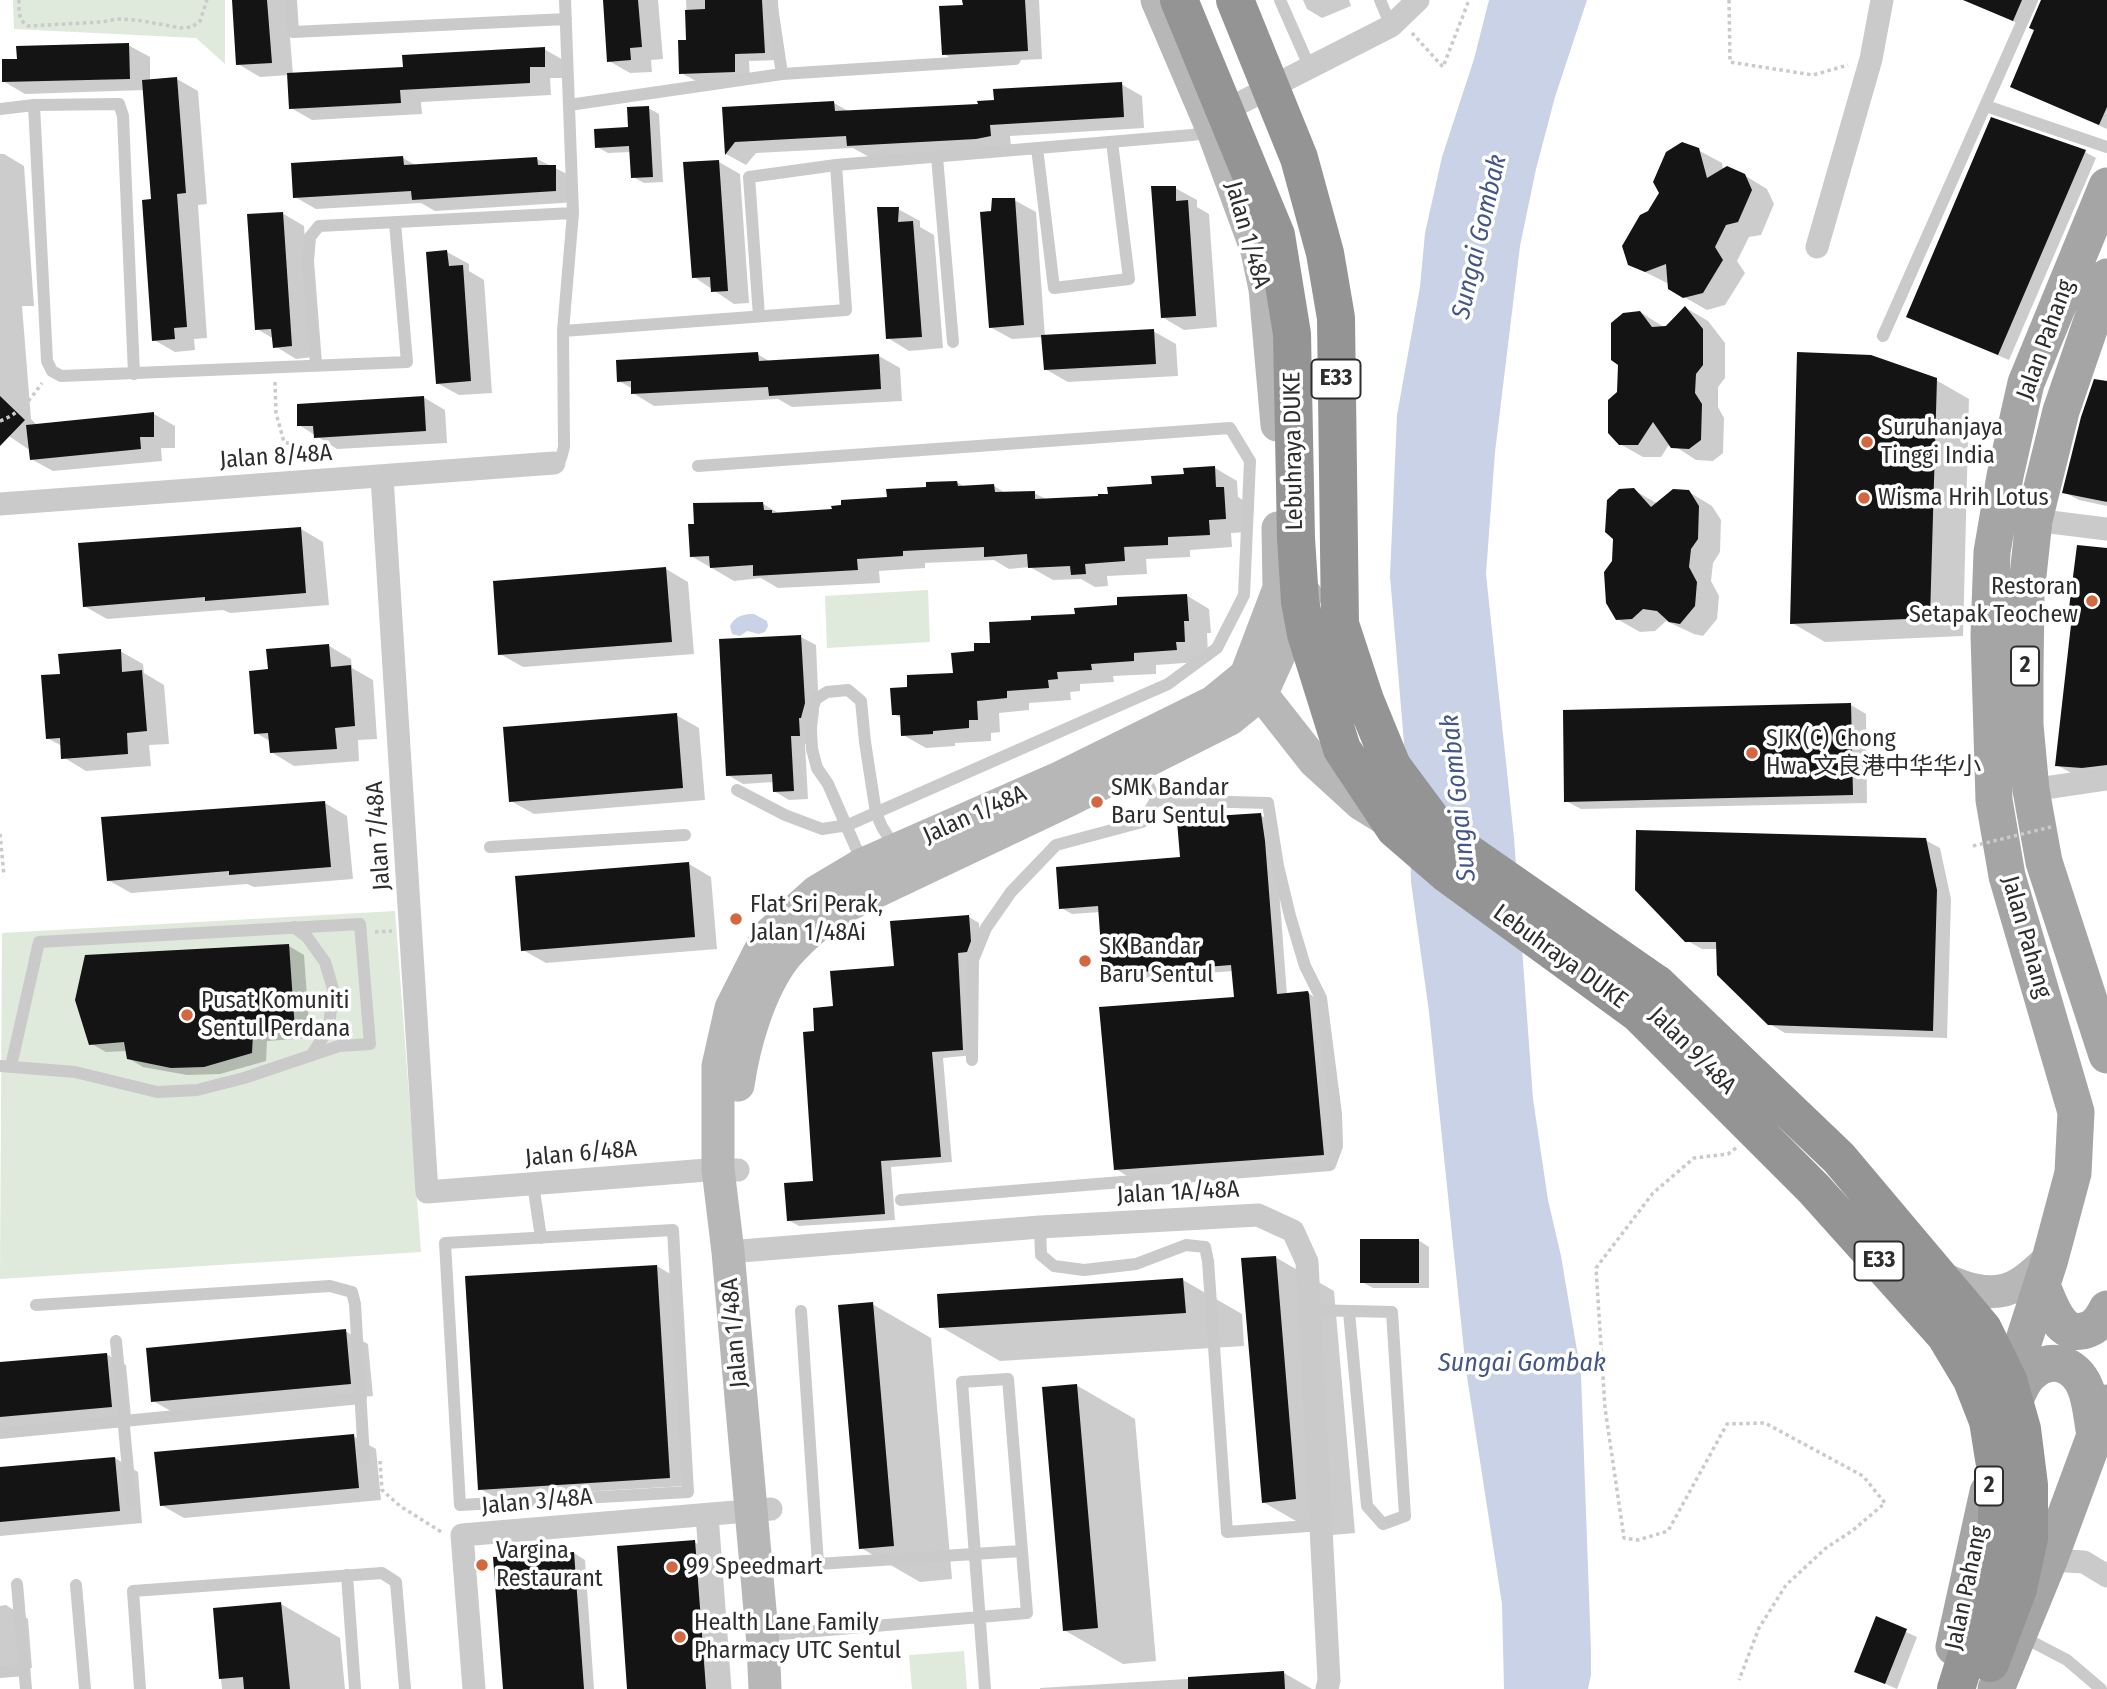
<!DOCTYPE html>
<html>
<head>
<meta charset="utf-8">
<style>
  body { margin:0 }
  canvas { display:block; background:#fff }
</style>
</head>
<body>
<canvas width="2107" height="1689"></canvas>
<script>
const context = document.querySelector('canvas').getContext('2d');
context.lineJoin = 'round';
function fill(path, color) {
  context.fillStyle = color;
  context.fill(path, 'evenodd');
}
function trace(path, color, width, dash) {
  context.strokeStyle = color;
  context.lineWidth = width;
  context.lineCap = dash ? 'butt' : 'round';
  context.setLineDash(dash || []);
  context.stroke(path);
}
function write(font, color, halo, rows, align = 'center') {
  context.font = font + ' "Fira Sans Condensed","Noto Sans SC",sans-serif';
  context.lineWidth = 7;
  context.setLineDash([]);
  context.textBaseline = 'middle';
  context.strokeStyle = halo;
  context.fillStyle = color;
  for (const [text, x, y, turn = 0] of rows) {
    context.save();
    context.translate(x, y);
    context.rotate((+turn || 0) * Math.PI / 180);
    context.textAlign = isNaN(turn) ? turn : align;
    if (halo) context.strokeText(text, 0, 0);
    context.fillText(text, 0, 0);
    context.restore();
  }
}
const green = new Path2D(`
  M13 0H225V64L196 38 14 29Z
  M928 590 930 642 827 648 825 596Z
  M395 911 421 1252 0 1279 2 933Z
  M964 1651 967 1689H912L909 1655Z`);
const water = new Path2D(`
  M1489 0H1587L1555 97 1536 169 1520 246 1495 452 1486 574 1514 838 1533 1099 1548 1200 1561 1256 1581 1374 1591 1651V1675L1588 1689H1504L1502 1604 1466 1370 1429 1012 1411 882 1408 791 1390 576 1397 415 1420 287 1425 233 1442 157 1474 59Z
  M754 614 767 621 768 626 765 632 759 634 747 631 740 636 732 634 730 626C735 616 743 614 754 614Z`);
const shadow = new Path2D(`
  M233 0H287L293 75 404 69 544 49 565 61V78H550L551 95 421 102 422 114 312 120 291 108 289 75 260 77 238 64Z
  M604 0H658L663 59 651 60 652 72 630 73 609 61Z
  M686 0H778L780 60 749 61 750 79 696 81 681 73 688 42Z
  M964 0H1039L1042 59 959 63 944 54 965 7Z
  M1303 0H1349L1351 6 1322 18 1307 9Z
  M1964 0H2037L2024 26Z
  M2042 0H2107V129L2023 92Z
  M128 45 150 57V81L177 79 198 91 207 204 198 205 207 338 194 339 195 350 175 352 154 340 152 201 145 90 25 94 3 81 19 60Z
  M1121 84 1142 96 1144 128 1010 136 1011 147 869 157 853 148 756 153 746 165 726 154 724 109 834 103 850 112 979 105Z
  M648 108 659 114 663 182 644 183 633 177 631 152 608 153 597 147 630 128Z
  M1698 150 1722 163 1723 170 1744 175 1767 189 1774 204 1761 235 1749 237 1737 261 1745 273 1725 305 1707 310 1684 297 1669 284 1629 264 1650 212Z
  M2085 152 2096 158 2009 360 1919 322Z
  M0 154H4L24 166 34 306H22L31 419 37 425 154 414 175 426V448H161L162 461 53 471 31 459 30 447 28 449 0 430Z
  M403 158 417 166 537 159 577 179V202L435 211 421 203 316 209 295 197Z
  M719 162 740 174 749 303 734 304 694 277Z
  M1175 188 1197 200V207L1209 214 1217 327 1184 330 1162 317Z
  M1014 200 1036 212 1045 337 1153 331 1176 344 1178 376 1068 382 1045 369 1043 337 1012 339 990 327 993 213Z
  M898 209 920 221V227L934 235 943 348 909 351 888 338Z
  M282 213 304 226 313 357 296 359 275 346 274 339 257 329Z
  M447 252 469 264V271L484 280 492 393 459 395 437 383Z
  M1686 308 1708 321 1725 343V378L1718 387V407L1724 418 1723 453 1713 461 1696 460 1670 443 1661 457H1643L1620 444 1619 393 1640 312 1664 327Z
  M757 354 771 362 879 356 900 368 902 401 792 407 778 399 654 406 633 393V389L619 381Z
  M1936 380 1969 399 1963 636 1825 642 1792 623Z
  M2107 383V506L2079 500 2064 492Z
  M423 397 445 410 447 443 337 449 299 425Z
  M1215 468 1237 481 1238 497 1246 502 1248 532 1231 533 1232 547 1190 550V557L1146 559 1147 574 1107 576 1108 586 1095 587 1081 579 1053 580 1030 567 1009 569 994 560 925 563V568L879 571 880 583 778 588 761 578 734 581 691 556 763 504 780 514 834 511 957 482 966 488 994 486 1007 494 1034 493 1048 500 1100 498Z
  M1634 490 1658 504 1689 492 1712 506 1721 520 1720 552 1713 563 1711 581 1719 596 1717 619 1703 636 1694 634 1666 621 1655 631 1640 632 1617 619 1614 561Z
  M301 529 323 542 329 605 230 613 223 610 107 619 84 606Z
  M2107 550V774L2097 775 2071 773 2057 765 2073 617 2070 615Z
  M666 569 688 582 694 654 523 667 500 654Z
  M1186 595 1209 609 1211 633H1207L1208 654 1199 662 1156 665V674L1113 676 1114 682 1080 684V691L1070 692 1071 700 1029 703V710L999 713 1000 732 991 733V741L955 743V746L926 748 903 735 902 719 894 714 909 689 954 674 976 652 1033 622Z
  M801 637 816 645 819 712 815 744H805L808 799 789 800 774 791V782L743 784 728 775Z
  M329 646 351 659 352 668 373 680 377 739 358 740 359 761 294 766 271 752 270 741 256 733 270 671Z
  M120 651 143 664 144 673 164 685 169 744 149 745 151 766 86 771 63 757 62 746 47 738 61 676Z
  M1851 705 1866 714 1867 803 1581 809 1566 801Z
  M676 715 699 728 705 800 534 814 511 801Z
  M325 803 347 816 353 879 254 887 247 884 131 893 108 880Z
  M1213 812 1222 817 1260 815 1271 821 1276 849 1287 995 1308 993 1319 1000 1335 1160 1127 1176 1116 1169 1236 999 1233 971 1116 980 1105 973 1100 912 1072 914 1061 908 1182 859Z
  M1925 840 1940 848 1951 899 1947 1038 1785 1033 1770 1024 1718 949H1702L1686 940Z
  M689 864 711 877 717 949 546 963 523 950Z
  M969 917 979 923 981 948 978 957 974 1055 943 1058 952 1162 891 1167 895 1220 799 1226 788 1220 815 1182 816 1033 835 1008Z
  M289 946 304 955 310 1038 267 1041 266 1061 220 1074 187 1075 143 1067 128 1058 127 1051 106 1052 90 1043Z
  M1418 1240 1429 1247V1288H1373L1362 1282Z
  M1275 1257 1334 1291 1355 1533 1322 1536 1263 1502Z
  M657 1266 672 1275 684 1486 495 1497 480 1489Z
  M1183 1280 1242 1314 1244 1346 1000 1361 941 1327Z
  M872 1304 931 1338 952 1579 920 1582 861 1548Z
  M345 1331 368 1344 373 1396 176 1414 153 1401Z
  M106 1354 126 1365 131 1417 0 1429V1364Z
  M1076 1385 1135 1419 1156 1661 1123 1664 1064 1630Z
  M353 1436 376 1449 381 1500 184 1518 161 1505Z
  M115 1458 138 1472 142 1523 0 1536V1469Z
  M694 1542 705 1548 716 1689H629Z
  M574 1553 585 1560 594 1689H505Z
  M281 1604 340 1638 345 1689H222L214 1610Z
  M6 1605 28 1619 32 1668 0 1671V1606Z
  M1877 1619 1917 1637 1897 1689 1856 1671Z
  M1284 1673 1312 1689H1040V1688Z`);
const building = new Path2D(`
  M232 0H267L272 63 236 65Z
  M603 0H638L642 47 630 48 631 60 607 62Z
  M705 0H762L765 53 735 54V72L679 74 678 40H686L685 10 705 9Z
  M962 0H1025L1028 51 942 55 939 6 963 5Z
  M1963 0H2022L2013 21Z
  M2041 0H2107V107L2099 125 2010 87 2034 30 2029 28Z
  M129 43 130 79 2 82V59H17L16 46Z
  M545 47V67H530V83L400 90 401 103 289 109 287 73 403 67 402 55Z
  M177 77 186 193 177 194 187 327 174 328 175 339 152 341 142 200 151 199 142 80Z
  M1122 82 1124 117 990 125 991 136 976 139 847 146 846 136 735 142 725 155 722 107 834 101 835 111 978 104 977 101 994 100 993 89Z
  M649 106 653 177 631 178 629 146 595 148 594 129 628 127 627 107Z
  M1991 117 2086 150 1998 355 1906 317Z
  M1682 142 1699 148 1707 178 1727 166 1745 174 1752 190 1738 222 1726 225 1715 247 1723 260 1703 293 1683 298 1668 289 1666 264 1645 272 1628 265 1622 246 1640 215 1648 211 1659 193 1653 182 1666 152Z
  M403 156 404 165 537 157 538 165H556V191L412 200 411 191 293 198 291 163Z
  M719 160 728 291 711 292 710 277 692 278 683 162Z
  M1151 186H1176V201L1188 200 1196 316 1161 318Z
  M992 198H1015L1024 325 989 328 980 212 991 211Z
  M877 207H899L898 222 913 221 922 337 886 339Z
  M283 212 292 346 273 348 271 329 255 330 247 214Z
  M447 250 449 266 463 265 471 381 436 384 426 252Z
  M1685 306 1703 329V365L1696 374 1695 393 1702 404 1701 440 1689 449 1671 448 1653 422 1638 445H1619L1608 433V400L1617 392 1618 365 1611 360V323L1623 313 1640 311 1652 327 1666 326Z
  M1154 329 1156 364 1044 370 1041 335Z
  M758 352 759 361 879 354 881 389 769 396 768 387 631 394V381L617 382 616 360Z
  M1797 352 1871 355 1937 378 1930 618 1790 624Z
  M2094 379 2107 381V502L2062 493 2081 417Z
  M0 396 25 420 0 446Z
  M424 396 426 431 314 438 313 426H297V404Z
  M154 412V437H140L141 449 30 460 26 425Z
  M1215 466 1216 487H1224L1226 519 1209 520 1210 535 1168 537V545L1124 547 1125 561 1085 564 1086 574 1071 575 1070 566 1028 568 1027 554 984 557V547L903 551V556L857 559 858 570 753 576V565L710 568 709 556 690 557 688 524H694L693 503 763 502 764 510H772V513L832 509 831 506 841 505V500L887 497 886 489 926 487V482L957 481 958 486 994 484 995 492 1035 491V499L1098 496V494H1108L1107 487 1152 484 1151 476 1184 474 1183 468Z
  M1634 488 1651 507 1673 489 1689 490 1699 506 1698 539 1691 549 1689 567 1697 582 1695 606 1680 624 1669 622 1657 611 1643 609 1632 619 1616 620 1606 603 1604 572 1612 561 1613 539 1605 532 1607 500 1619 489Z
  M301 527 306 593 205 601V597L83 607 78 543Z
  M2077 545 2107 548V765L2082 768 2055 766 2072 616H2068Z
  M666 567 672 642 498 655 493 581Z
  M1187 594 1189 621H1184L1185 642H1176L1177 650 1134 653V661L1091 664 1092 670 1057 672 1058 679 1048 680 1049 688 1007 691V698L977 701 978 720H969V728L933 731V734L901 736 900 715H892L890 688 907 687V675L953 673 951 653 974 651V643H990L989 622 1031 620V616L1075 614 1074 608 1117 605V597Z
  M801 635 805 703 801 718H799L800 736H791L794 791 773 792 772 774 726 776 719 639Z
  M329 644 331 667 351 665 355 726 335 728 337 749 270 753 268 733 254 734 249 671 268 669 266 649Z
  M121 649 122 672 142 670 147 731 127 733 128 754 61 759 60 738 46 739 41 675 60 674 58 654Z
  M1851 703 1853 795 1564 802 1563 710Z
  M677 713 683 788 509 802 503 727Z
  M325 801 331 867 229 875V871L107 881 101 817Z
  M1176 809 1213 810 1214 816 1261 813 1265 841 1277 994 1308 991 1309 994 1324 1155 1114 1170 1099 1007 1234 997 1231 965 1103 975 1098 906 1059 909 1056 867 1180 857Z
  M1636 830 1926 838 1937 890 1933 1031 1768 1025 1717 975 1716 942H1685L1635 890Z
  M689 862 695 937 521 951 515 876Z
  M969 915 971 941 967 952 958 953 963 1050 932 1052 941 1157 881 1161 885 1214 787 1221 784 1183 813 1181 803 1032 814 1031 813 1008 833 1006 830 971 894 966 890 921Z
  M289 944 295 1030 253 1033 252 1053 204 1067 171 1068 127 1059 124 1042 89 1045 75 1000 85 955Z
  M1360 1239H1419V1283H1360Z
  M1276 1256 1296 1499 1262 1503 1241 1258Z
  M657 1265 670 1478 478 1490 465 1276Z
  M1183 1278 1186 1313 939 1328 937 1294Z
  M873 1302 894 1546 859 1549 838 1305Z
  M346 1329 351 1384 151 1402 146 1348Z
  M107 1353 112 1407 0 1417V1362Z
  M1077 1384 1098 1628 1063 1631 1042 1387Z
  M354 1434 359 1488 160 1506 154 1452Z
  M115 1457 120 1511 0 1522V1467Z
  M695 1540 706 1689H627L617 1546Z
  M574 1552 584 1689H503L493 1557Z
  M281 1602 290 1689H244L243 1677 219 1679 213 1608Z
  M1876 1616 1907 1629 1885 1684 1854 1672Z
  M1284 1671 1285 1689H1188V1677Z`);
const path = new Path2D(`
  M19 0C19 11 18 20 28 26L102 22 117 19 137 20 181 28 192 27 200 21 207 0
  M1729 0 1730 62 1813 75 1848 65
  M1412 33 1443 67 1469 0
  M275 382 276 413 284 442 298 446 304 460
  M0 421C19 414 30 400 42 383
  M0 834 4 876
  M375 932 392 931
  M1736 1148 1728 1154 1694 1158 1653 1193 1596 1268 1605 1408 1624 1538 1638 1540 1668 1531 1727 1424 1765 1423 1863 1476 1885 1503 1852 1531 1826 1548 1786 1585 1759 1628 1739 1680
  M380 1461 382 1490 400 1506 443 1533`);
const service = new Path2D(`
  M291 0 293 32 566 19
  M1280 0 1310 68
  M1380 0 1391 26
  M782 74 1015 59
  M34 105 47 361 52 371 61 376 407 362 395 223
  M569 105 782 74 771 0
  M1986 106 2107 147
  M0 109 34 105 119 104 123 116 134 374
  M1037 148 1054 288 1129 279 1112 142
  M937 157 953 342
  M759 316 749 177 836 165 1192 135 1213 131
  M563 331 846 310 836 165
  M1883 336 2032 0
  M316 364 308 261 310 237 319 226 573 213
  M554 463 561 458 564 447 563 331 573 213 565 0
  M698 466 1230 428 1250 461 1244 595 1217 648 1168 684 848 825 822 829 785 815 737 790
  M490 847 685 835
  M863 864 828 784 817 768 812 749 810 714 816 699 827 692 848 690 861 701 865 742 876 813 882 827 896 849
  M294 927 307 937 325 962 333 989 329 1028 311 1056
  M972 1060 973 960 986 928 1011 892 1056 845 1142 822 1156 800
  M0 1066 75 1072 157 1092 197 1090 244 1078 339 1046 370 1044 360 924 39 942 11 1066
  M533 1184 541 1238
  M901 1200 1330 1165 1337 1146 1336 1114 1321 998 1305 966 1290 916 1278 866 1268 803 1156 800 1139 768
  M1040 1227 1041 1255 1054 1266 1084 1270 1136 1264 1186 1245 1205 1247 1208 1261 1227 1532 1322 1525
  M673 1230 688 1492 460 1505 445 1243Z
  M36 1305 330 1286 352 1292 355 1304 364 1458
  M1310 1310 1392 1312 1405 1516 1383 1524 1367 1506 1349 1312
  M801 1311 818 1564 1021 1551
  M116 1341 131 1502
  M0 1433 361 1398
  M347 1575 355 1689
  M17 1584 26 1689
  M76 1585 85 1689
  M781 1634 1027 1613 1008 1379 962 1382C970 1485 978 1587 985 1689
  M2021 1636 2067 1660 2101 1689
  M0 1672 24 1670
  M140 1689 133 1591 382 1573 396 1582 405 1689`);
const minor = new Path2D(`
  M1240 103 1391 26 1418 0
  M1817 247 1871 59 1882 0
  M382 477 427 1192 707 1170H738
  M0 504 554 463
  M2034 520 2107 529
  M2031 790 2107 779
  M728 1252 1040 1227 1258 1215 1293 1231 1307 1262 1329 1680 1327 1689
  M707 1515 720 1689
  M2049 1560 2084 1562 2107 1576
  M474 1689 462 1535 771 1509`);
const secondary = new Path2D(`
  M1157 0 1213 131 1257 251 1265 289 1277 425
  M1248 677 1314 761 1361 804 1382 817
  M738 1085C744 1044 759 991 785 957 799 940 816 926 833 912L1071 799 1230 719 1262 693 1306 595
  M1933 1274C1960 1287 1991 1301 2019 1284 2030 1278 2040 1267 2050 1259
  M765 1689 763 1644 728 1252 718 1169V1066L731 1008 768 935 816 892 863 864 1061 777 1213 702 1246 675 1279 588 1278 528`);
const primary = new Path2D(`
  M2107 277 2061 411 2034 520 2026 594 2025 672V725L2031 790 2044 862 2107 1055
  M2042 1286C2051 1306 2060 1341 2089 1329 2097 1326 2103 1317 2107 1309
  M2013 1403C2018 1394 2022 1382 2029 1375 2049 1354 2075 1363 2085 1387 2091 1401 2092 1420 2095 1435
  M2007 1408 2022 1346 2050 1259 2073 1173 2076 1112 2007 876 1994 800 1989 635 1992 552 2005 476 2026 383 2107 186
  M1954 1647 1988 1492
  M1996 1689 2049 1560 2107 1403`);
const motorway = new Path2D(`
  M1179 0 1276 235 1292 334 1296 538 1300 601
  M1392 766 1444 836 1657 984`);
const pathBridge = new Path2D(`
  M1973 846 2051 827`);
const motorwayBridge = new Path2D(`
  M1235 0 1299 158 1325 253 1336 318 1340 624 1365 700 1392 766
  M1300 601 1306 634 1342 749 1395 829 1447 874 1639 1014 1814 1189 1945 1335 1972 1380 1988 1421 1998 1484 1996 1552 1987 1591 1956 1689
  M1657 984 1839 1158 1983 1329 2008 1380 2022 1429 2029 1485V1538L2018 1589 1990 1663`);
const markers = [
  [1867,442,7,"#d26740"],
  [1864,498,7,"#d26740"],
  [2092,601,7,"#d26740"],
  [1752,753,7,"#d26740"],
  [1097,802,7,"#d26740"],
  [736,919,7,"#d26740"],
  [1085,961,7,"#d26740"],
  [187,1015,7,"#d26740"],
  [482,1565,7,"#d26740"],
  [672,1567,7,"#d26740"],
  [680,1637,7,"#d26740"]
];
const shields = [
  [1336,379,49],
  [2025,666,28],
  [1879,1261,49],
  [1989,1486,28]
];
const shieldNames = [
  ["E33",1336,379],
  ["2",2025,666],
  ["E33",1879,1261],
  ["2",1989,1486]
];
const streetNames = [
  ["Jalan 1/48A",1247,235,74],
  ["Jalan Pahang",2046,340,-70],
  ["Lebuhraya DUKE",1294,451,-91],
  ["Jalan 8/48A",276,457,-4],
  ["Jalan 1/48A",975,815,-24],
  ["Jalan 7/48A",379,836,-94],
  ["Jalan Pahang",2026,937,74],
  ["Lebuhraya DUKE",1560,957,36],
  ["Jalan 9/48A",1692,1051,45],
  ["Jalan 6/48A",581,1154,-5],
  ["Jalan 1A/48A",1178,1193,-3],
  ["Jalan 1/48A",735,1333,-95],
  ["Jalan 3/48A",537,1502,-5],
  ["Jalan Pahang",1967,1588,-78]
];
const poiNames = [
  ["Suruhanjaya",1881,428],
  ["Tinggi India",1881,456],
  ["Wisma Hrih Lotus",1878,498],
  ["Restoran",2078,587,"right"],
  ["Setapak Teochew",2078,615,"right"],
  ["SJK (C) Chong",1766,739],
  ["Hwa 文良港中华华小",1766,767],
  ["SMK Bandar",1111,788],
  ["Baru Sentul",1111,816],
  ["Flat Sri Perak,",750,905],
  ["Jalan 1/48Ai",750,933],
  ["SK Bandar",1099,947],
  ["Baru Sentul",1099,975],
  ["Pusat Komuniti",201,1001],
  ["Sentul Perdana",201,1029],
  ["Vargina",496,1551],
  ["Restaurant",496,1579],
  ["99 Speedmart",686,1567],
  ["Health Lane Family",694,1623],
  ["Pharmacy UTC Sentul",694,1651]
];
const waterNames = [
  ["Sungai Gombak",1480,237,-77],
  ["Sungai Gombak",1459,798,-96],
  ["Sungai Gombak",1522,1364]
];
fill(green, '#dfe9dc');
fill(water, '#cad2e7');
fill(shadow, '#0003');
fill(building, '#141414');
trace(path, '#cacaca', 3.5, [3.5, 3.5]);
trace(service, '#cacaca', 12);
trace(minor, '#cacaca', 23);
trace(secondary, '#b7b7b7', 33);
trace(primary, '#a5a5a5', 37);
trace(motorway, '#949494', 38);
trace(pathBridge, '#cacaca', 3.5, [3.5, 3.5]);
trace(motorwayBridge, '#949494', 38);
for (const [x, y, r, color] of markers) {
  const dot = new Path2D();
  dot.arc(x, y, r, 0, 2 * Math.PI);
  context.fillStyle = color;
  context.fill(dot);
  trace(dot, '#fff', 2.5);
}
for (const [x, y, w] of shields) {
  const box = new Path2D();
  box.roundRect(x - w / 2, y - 19.5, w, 39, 5);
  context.fillStyle = '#fff';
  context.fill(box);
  trace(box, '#2d2d2d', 2);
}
write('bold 23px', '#2d2d2d', null, shieldNames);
write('24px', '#2d2d2d', '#fff', streetNames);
write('24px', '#2d2d2d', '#fff', poiNames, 'left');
write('italic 26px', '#445686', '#fff', waterNames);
</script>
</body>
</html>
